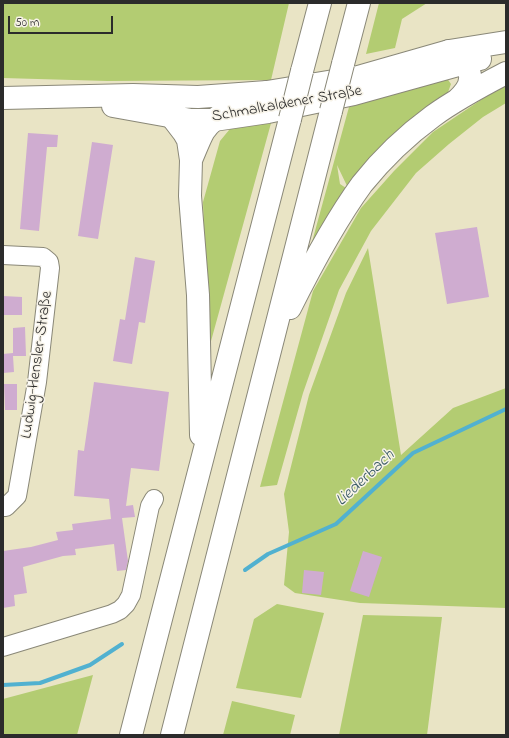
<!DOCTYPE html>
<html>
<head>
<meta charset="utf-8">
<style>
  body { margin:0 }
  #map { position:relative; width:509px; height:738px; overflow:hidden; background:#e9e4c5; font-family:"Indie Flower",sans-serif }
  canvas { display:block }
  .frame { position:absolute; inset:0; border:4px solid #2b2b2b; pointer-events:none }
  .scale { position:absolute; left:8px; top:16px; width:105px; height:18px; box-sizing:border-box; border:2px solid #2b2b2b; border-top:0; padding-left:5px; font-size:12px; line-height:14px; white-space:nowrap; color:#2b2b2b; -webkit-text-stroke:3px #f7f3e8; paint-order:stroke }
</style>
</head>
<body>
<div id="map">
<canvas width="509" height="738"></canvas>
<div class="frame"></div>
<div class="scale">50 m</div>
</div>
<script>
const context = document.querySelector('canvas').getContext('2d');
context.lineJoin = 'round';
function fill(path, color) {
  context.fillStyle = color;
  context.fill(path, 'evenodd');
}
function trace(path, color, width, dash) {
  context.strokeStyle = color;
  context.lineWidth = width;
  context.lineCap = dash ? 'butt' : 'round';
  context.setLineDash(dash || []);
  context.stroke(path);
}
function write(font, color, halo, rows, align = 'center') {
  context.font = font + ' "Indie Flower",sans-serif';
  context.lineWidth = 3;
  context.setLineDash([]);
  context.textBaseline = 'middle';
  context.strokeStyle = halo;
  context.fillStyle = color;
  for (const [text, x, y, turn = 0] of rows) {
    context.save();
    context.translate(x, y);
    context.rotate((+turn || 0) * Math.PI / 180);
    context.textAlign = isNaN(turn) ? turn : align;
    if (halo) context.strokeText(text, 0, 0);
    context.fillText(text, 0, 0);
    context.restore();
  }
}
const green = new Path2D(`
  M3 3H289L271 80 107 81 3 78Z
  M379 3H427L402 19 395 48 366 54Z
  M446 77 451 84 447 95 316 243 312 242 349 107ZM337 165 349 190 340 184Z
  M506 83V103L483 117 449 144 416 173 371 231 339 290 303 393 277 485 260 487 313 291 361 208 394 171 433 132Z
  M273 116 208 352 203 202 220 141 234 124Z
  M368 248 401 455 453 408 506 388V608L360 603 295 593 284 585 289 532 284 494 309 395 346 293Z
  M277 604 324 613 301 698 236 688 254 619Z
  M363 615 442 617 427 735H339Z
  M93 675 77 735H3V699Z
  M232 701 295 715 290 735H223Z`);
const stream = new Path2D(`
  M245 570 268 554 336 524 413 453 506 409
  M3 685 40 683 90 665 122 644`);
const building = new Path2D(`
  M28 133 58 135 57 147H47L39 231 20 229Z
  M92 142 113 145 98 239 78 236Z
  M477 227 489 297 447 304 435 233Z
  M135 257 155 261 145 323 139 322 132 364 113 361 120 319 125 320Z
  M3 296 22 297V315H3Z
  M25 327 26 356H13L14 372 3 373V354L13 353V328Z
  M94 382 169 392 159 471 131 468 126 506 133 505 135 517 122 518 128 561 126 570 117 571 114 544 75 549 76 555 63 556 23 567 27 593 14 595 15 606 3 608V551L31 547 58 540 56 532 73 530 72 524 111 519 109 499 74 496 78 450 84 451Z
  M4 384H17V410H5Z
  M363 551 382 557 369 597 350 591Z
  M304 570 324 572 321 595 302 593Z`);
const minor = new Path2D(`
  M3 255 43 257 49 262 50 268 37 382 17 496 6 507H3
  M3 647 112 614 120 610 126 604 131 595 150 506 154 499`);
const major = new Path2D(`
  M3 98 133 95 198 97 267 92 358 77 449 51 506 42
  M113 106 191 120H214L268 112 354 94 480 59`);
const highway = new Path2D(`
  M449 51C472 66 479 81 456 101
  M343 64 359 3
  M302 71 320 3
  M171 116 184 133 188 140 191 160 190 196 198 295 201 435
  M191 160C195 151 199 140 204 131 219 110 244 102 267 92
  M290 308C311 266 335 221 362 184 382 159 407 135 433 116 455 100 481 86 506 73
  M131 735 290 119
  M172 735 331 111`);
const highwayBridge = new Path2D(`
  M331 111 343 64
  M290 119 302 71`);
const streetNames = [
  ["Schmalkaldener Straße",287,105,-10],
  ["Ludwig-Hensler-Straße",38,365,-82]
];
const waterNames = [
  ["Liederbach",366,479,-43]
];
fill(green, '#b3cc72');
trace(stream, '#51b1d0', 4);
fill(building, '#cfacd0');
trace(minor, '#8a8878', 20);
trace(major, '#8a8878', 24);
trace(highway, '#8a8878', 24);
trace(minor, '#fff', 18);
trace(major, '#fff', 22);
trace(highway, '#fff', 22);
trace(highwayBridge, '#8a8878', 24, []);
trace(highwayBridge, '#fff', 22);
write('16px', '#2b2b2b', '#f7f3e8', streetNames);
write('italic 17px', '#385a65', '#f7f3e8', waterNames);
</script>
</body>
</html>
